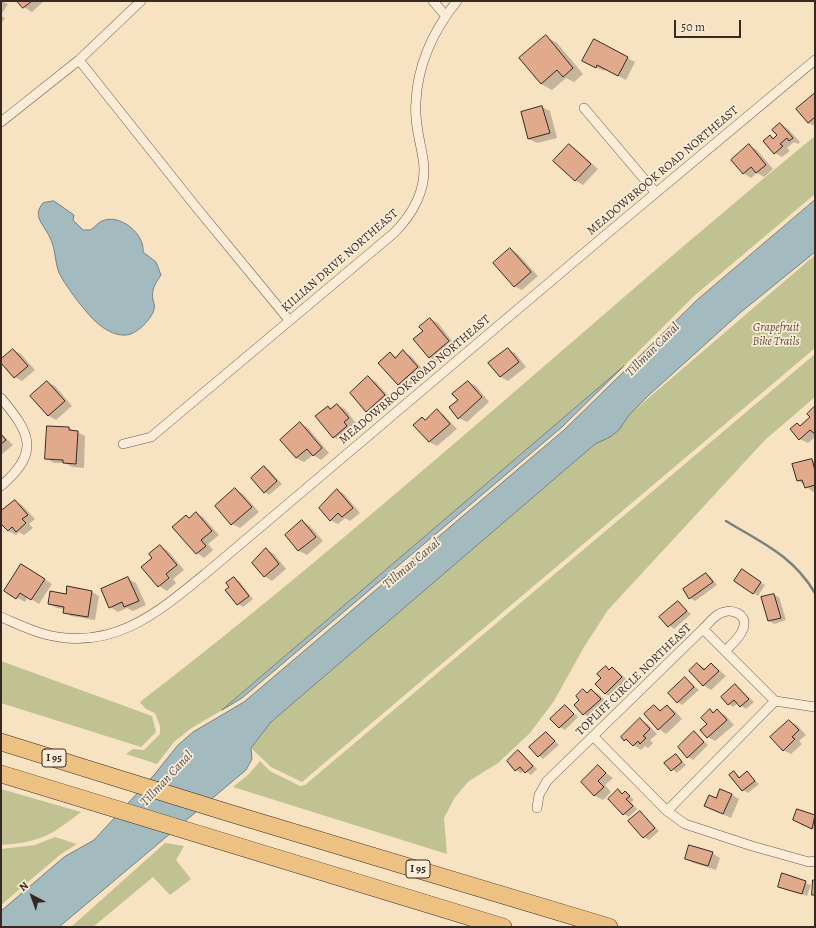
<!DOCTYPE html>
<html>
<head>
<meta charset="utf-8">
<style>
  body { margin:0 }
  #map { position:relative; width:816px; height:928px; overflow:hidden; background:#f7e2c2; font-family:Alegreya,serif }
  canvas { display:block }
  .frame { position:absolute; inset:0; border:2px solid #382822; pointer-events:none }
  .north { position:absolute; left:12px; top:876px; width:40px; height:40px; -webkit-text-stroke:3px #faecd7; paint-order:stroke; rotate:319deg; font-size:11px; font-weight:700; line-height:16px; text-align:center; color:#382822 }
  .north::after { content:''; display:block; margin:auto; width:14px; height:18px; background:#382822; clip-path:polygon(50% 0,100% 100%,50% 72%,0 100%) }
  .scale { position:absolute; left:674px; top:20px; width:67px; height:18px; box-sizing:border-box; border:2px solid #382822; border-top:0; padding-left:5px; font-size:12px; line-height:14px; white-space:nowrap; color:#382822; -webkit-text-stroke:3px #faecd7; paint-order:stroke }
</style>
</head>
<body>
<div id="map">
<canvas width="816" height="928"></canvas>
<div class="frame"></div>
<div class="north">N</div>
<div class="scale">50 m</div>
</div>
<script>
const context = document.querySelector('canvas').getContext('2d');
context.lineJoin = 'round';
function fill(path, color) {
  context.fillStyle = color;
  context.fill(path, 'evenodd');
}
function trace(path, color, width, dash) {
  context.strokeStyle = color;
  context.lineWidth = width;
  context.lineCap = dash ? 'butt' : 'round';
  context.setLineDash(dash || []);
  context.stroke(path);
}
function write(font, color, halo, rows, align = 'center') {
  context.font = font + ' Alegreya,serif';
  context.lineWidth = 3.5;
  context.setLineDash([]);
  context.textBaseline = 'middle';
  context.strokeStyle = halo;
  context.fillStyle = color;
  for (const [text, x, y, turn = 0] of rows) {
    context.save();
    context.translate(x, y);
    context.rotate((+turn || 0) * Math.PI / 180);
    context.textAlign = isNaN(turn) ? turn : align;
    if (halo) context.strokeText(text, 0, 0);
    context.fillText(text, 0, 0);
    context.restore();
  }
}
const green = new Path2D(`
  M815 136V194L694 296 624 366 222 710 190 729 174 742 157 764 126 754 133 749 144 750 160 734V726L155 713 146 709 140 702C373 523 588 322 815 136Z
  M815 255V348L302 782 271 767 251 748 271 722Z
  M815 354V397L765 440 608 610 584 647 554 701 530 733 498 763 469 781 455 797 444 818 447 854 233 787 249 774 260 761 270 771 300 786 305 785Z
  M1 661 152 716 156 732 141 747 1 703Z
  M1 789 81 812C50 836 41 842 1 845Z
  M55 837 77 844 61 854 1 905V849L35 845Z
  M165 843 184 846 176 860 191 879 170 895 153 877 93 927H71Z`);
const water = new Path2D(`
  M815 200V252L741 312 649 395 629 415 619 430 610 437 595 444 271 722 251 748 252 759 246 770 59 927H1V911L64 857 94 840 154 775 178 745 193 732 244 702 564 430 697 300Z
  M54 201 74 215 73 220 83 230H90C94 228 99 222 102 221 120 213 145 234 143 252L156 262 161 275C155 284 151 290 153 300 154 303 155 307 154 309 152 319 136 335 126 335 118 336 107 331 101 326 90 319 62 282 58 270 55 260 55 247 50 238 45 225 31 217 43 203Z
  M624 366 562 427 242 698 222 710Z`);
const shadow = new Path2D(`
  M1 1 8 4 1 15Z
  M18 1H44L32 12 24 7Z
  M1 16 5 18 1 24Z
  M546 37 557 43 583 74 574 82 566 78 552 90 541 84Z
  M594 40 635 62 626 80 605 69 604 71 591 65Z
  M815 94V126L808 123Z
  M542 107 550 111 557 138 537 143 529 139Z
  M780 124 788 129 800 142 798 144 794 142 787 148 790 151 782 157 775 153 770 137 774 139 778 136Z
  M569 145 577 150 598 169 583 185 576 181 554 161Z
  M749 146 757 150 773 169 764 177 757 173 751 178 743 173Z
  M510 249 518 254 538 276 522 290 514 286Z
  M430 319 438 323 456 346 437 362 430 357 424 331Z
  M508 349 515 353 526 367 508 381 501 377 490 363Z
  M13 350 21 354 35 370 22 381 15 377 1 361Z
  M403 352 411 356 425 372 406 389 398 384 390 354 397 357Z
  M368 378 376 382 392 400 375 415 367 411Z
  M47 382 55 386 72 406 56 420 49 416 31 396Z
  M468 382 476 386 489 402 467 422 459 418V400Z
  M337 405 345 409 356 423 351 427 354 430 341 441 333 437 328 407 332 409Z
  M815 408V437L808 443 800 439 797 424 802 426 812 417Z
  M437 411 444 415 457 429 437 446 429 442 414 425 422 418 426 420Z
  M300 423 308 428 329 453 321 460 313 455 304 462 296 458Z
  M69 428 85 436 84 468 72 467 65 463H54L46 458Z
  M1 433 13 445 1 455Z
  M812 460 815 462V491L813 492 798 480Z
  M264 467 269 470 282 484 269 495 265 492Z
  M235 489 243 494 259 512 240 528 232 524Z
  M338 490 345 495 360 513 350 521 345 518 338 524 330 520Z
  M15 501 22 505 35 519 29 524 33 528 24 535 19 532 16 535 8 531 1 522V513Z
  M196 513 203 517 219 535 208 544 213 550 204 558 197 553 174 527 186 516 190 518Z
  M302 521 310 526 323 541 307 555 299 551 286 535Z
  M160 546 168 551 184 570 173 579 176 583 167 591 159 586 142 567 153 558Z
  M266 549 274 554 286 569 272 581 264 576Z
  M29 569 52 584 39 604 28 597 25 602 5 591Z
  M747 573 765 585 758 596 753 593Z
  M706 574 711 577 717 585 695 601 690 598Z
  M234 578 239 581 253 599 243 607 238 604 230 587Z
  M128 579 136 583 146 605 133 611 127 608 118 612 110 607Z
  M92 592 99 596 95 620 71 616 64 612V609L57 608 49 604 67 595Z
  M774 595 779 597 786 620 774 624 769 621 762 598Z
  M678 602 691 614 674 629 661 617Z
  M698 664 706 669 712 664 726 676 711 690 703 685Z
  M606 668 611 670 613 668 620 673 629 682 613 698 605 694 602 678Z
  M685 678 699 690 682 705 678 702Z
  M735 685 754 702 746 709 738 703 733 707 722 698Z
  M591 690 599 694 608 704 591 719 584 714 575 705 580 700 584 691 588 693Z
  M565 706 578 717 565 730 560 727Z
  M654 706 662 711 667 706 675 711 682 719 666 734 659 729Z
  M710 711 715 713 717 711 725 715 734 725 715 741 708 737Z
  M640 720 648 724 657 734 650 740 653 743 648 748 645 746 641 750 625 740Z
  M789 721 797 725 806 735 799 741 802 744 791 754 783 750Z
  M546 733 559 745 543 759 539 756Z
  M695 733 708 745 693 760 688 757Z
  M519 751 537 769 531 775 524 770 521 773 516 770Z
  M676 755 686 765 677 773 666 763Z
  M598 767 613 778 605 785 611 792 603 800 595 796 582 782Z
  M734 772 741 778 747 773 759 784 748 793 743 790Z
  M618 791 623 794 625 792 634 800 631 802 637 809 629 817 624 814Z
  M731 794 739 799 731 818 705 806Z
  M797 810 815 816V830L802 825Z
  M640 812 659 831 649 840 644 837Z
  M712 853 720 858 716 870 694 863 686 859Z
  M783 875 811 885 807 896 779 886Z`);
const stream = new Path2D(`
  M726 521C762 543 792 555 815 593`);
const building = new Path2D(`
  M17 1H32L23 8Z
  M546 35 573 68 563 77 557 70 541 84 519 58Z
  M594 39 628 57 618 76 597 65 596 68 582 61Z
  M815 93V117L808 123 796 109Z
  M542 106 550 133 528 139 521 112Z
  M780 123 793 138 789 141 787 138 780 144 783 146 774 154 763 141 770 135 773 139 777 135 772 130Z
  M569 144 591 164 575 181 553 161Z
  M749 144 766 165 756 173 751 167 743 174 731 160Z
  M510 248 531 272 514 287 493 263Z
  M430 318 449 341 429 358 413 339 423 331 419 327Z
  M508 348 519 362 500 377 488 363Z
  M13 349 28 366 14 378 1 363V359Z
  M403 350 418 367 398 385 378 363 390 352 395 358Z
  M368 376 385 395 366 412 350 393Z
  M47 381 65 401 48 416 30 396Z
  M468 381 482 397 458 419 449 407 458 400 452 394Z
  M337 404 349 418 344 422 347 426 333 438 315 416 328 406 330 409Z
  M815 406V434L810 430 799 440 790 429 797 423 800 426 810 417 807 414Z
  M437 409 450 424 429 442 413 425 422 417 425 420Z
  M300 422 322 448 313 456 307 449 296 458 280 440Z
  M47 426 69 427V430L78 431 76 464 63 463V460L45 459Z
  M1 434 6 440 1 444Z
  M812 459 815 471V485L805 488 802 480 797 481 792 464Z
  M264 466 277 481 264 493 251 478Z
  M235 488 252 507 231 525 215 506Z
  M337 489 353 508 342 517 338 513 330 521 319 508Z
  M15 500 28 515 22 519 26 523 16 532 12 527 8 531 1 524V511Z
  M196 512 212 531 201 540 206 546 196 554 172 527 186 515 189 518Z
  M302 520 316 537 298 551 285 535Z
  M160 545 177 565 166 574 169 578 158 587 141 567 152 558 149 554Z
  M266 548 279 564 264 577 252 563Z
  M21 564 45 579 31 600 20 593 16 599 4 591Z
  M742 569 761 582 753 594 734 581Z
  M706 573 713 582 689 599 683 589Z
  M128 577 139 601 124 607 122 602 109 608 101 589Z
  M234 577 249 596 237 605 225 590 229 587 226 583Z
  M67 586 92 591 88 617 63 613 64 607 48 604 50 591 66 594Z
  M774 594 781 618 768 621 761 597Z
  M678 601 687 611 668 627 659 617Z
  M697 663 704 670 711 663 719 671 703 686 689 671Z
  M606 666 609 670 612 667 622 677 605 694 595 684 601 678 597 674Z
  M685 677 694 687 677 703 668 693Z
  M735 684 749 699 740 707 734 700 728 705 721 697Z
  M583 689 587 693 591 689 601 699 583 715 574 705 579 700 576 696Z
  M565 705 574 714 559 728 550 719Z
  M654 705 660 711 667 705 675 714 658 730 644 714Z
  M710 709 713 713 717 709 727 720 707 738 700 730 707 724 701 718Z
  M640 718 650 729 643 736 646 738 640 744 638 741 633 746 626 739 624 741 621 737Z
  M789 720 799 730 792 737 795 739 783 751 770 737Z
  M694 731 704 742 687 758 678 747Z
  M546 732 555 741 538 757 529 747Z
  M518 750 533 766 525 773 520 767 515 771 507 761Z
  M676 754 682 762 671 771 664 763Z
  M598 765 606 773 598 781 604 787 594 796 581 782Z
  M734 771 739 778 747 771 755 781 742 791 729 775Z
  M618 789 622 794 625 791 630 796 626 799 633 806 623 815 608 799Z
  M720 789 732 794 723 814 704 806 709 795 716 798Z
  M797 809 815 815 812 829 793 820Z
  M640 811 655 828 643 838 628 821Z
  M689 845 713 852 708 866 685 859Z
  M782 873 806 881 802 894 778 887Z
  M813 880H815V895H812Z`);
const street = new Path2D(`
  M433 1 445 15
  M79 60 196 207 289 320
  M584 108 656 193
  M1 122 79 60 141 1
  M1 398C30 433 41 452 1 486
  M123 444 151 437 394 233C413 214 428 188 423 159 420 140 414 121 416 101 418 63 433 31 457 1
  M1 617C15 623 29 630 44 634 114 653 161 610 211 569L609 232 815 60
  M703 629C708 624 713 617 719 614 731 607 749 614 743 629 740 638 731 645 725 651
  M593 736 667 811 685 824 752 846 809 862 815 861
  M537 808 539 795 547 781 703 629 775 701
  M667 811 775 701 815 707`);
const highway = new Path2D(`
  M1 742 226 812 609 927
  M1 774 503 927`);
const shields = [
  [54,758,24],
  [418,869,24]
];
const shieldNames = [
  ["I 95",54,758],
  ["I 95",418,869]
];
const streetNames = [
  ["MEADOWBROOK ROAD NORTHEAST",663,171,-40],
  ["KILLIAN DRIVE NORTHEAST",340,261,-41],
  ["MEADOWBROOK ROAD NORTHEAST",415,380,-40],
  ["TOPLIFF CIRCLE NORTHEAST",634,680,-44]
];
const parkNames = [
  ["Grapefruit",776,328],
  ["Bike Trails",776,342]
];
const waterNames = [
  ["Tillman Canal",653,350,-45],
  ["Tillman Canal",412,564,-40],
  ["Tillman Canal",167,779,-47]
];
fill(green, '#c0c291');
fill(water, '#a3babf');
trace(water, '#788080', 1);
fill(shadow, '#0003');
trace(stream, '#788080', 2.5);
fill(building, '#e1aa8c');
trace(building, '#382822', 1);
trace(street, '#68564a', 10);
trace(highway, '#382822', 18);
trace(street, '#faecd7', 9);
trace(highway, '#ecc181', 17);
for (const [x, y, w] of shields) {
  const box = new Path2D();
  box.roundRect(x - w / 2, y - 9, w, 18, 3);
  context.fillStyle = '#faecd7';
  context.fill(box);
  trace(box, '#382822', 1);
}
write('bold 11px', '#382822', null, shieldNames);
write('12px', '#382822', '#faecd7', streetNames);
write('italic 12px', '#5a4e3e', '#faecd7', parkNames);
write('italic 13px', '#534c49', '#faecd7', waterNames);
</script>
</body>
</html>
